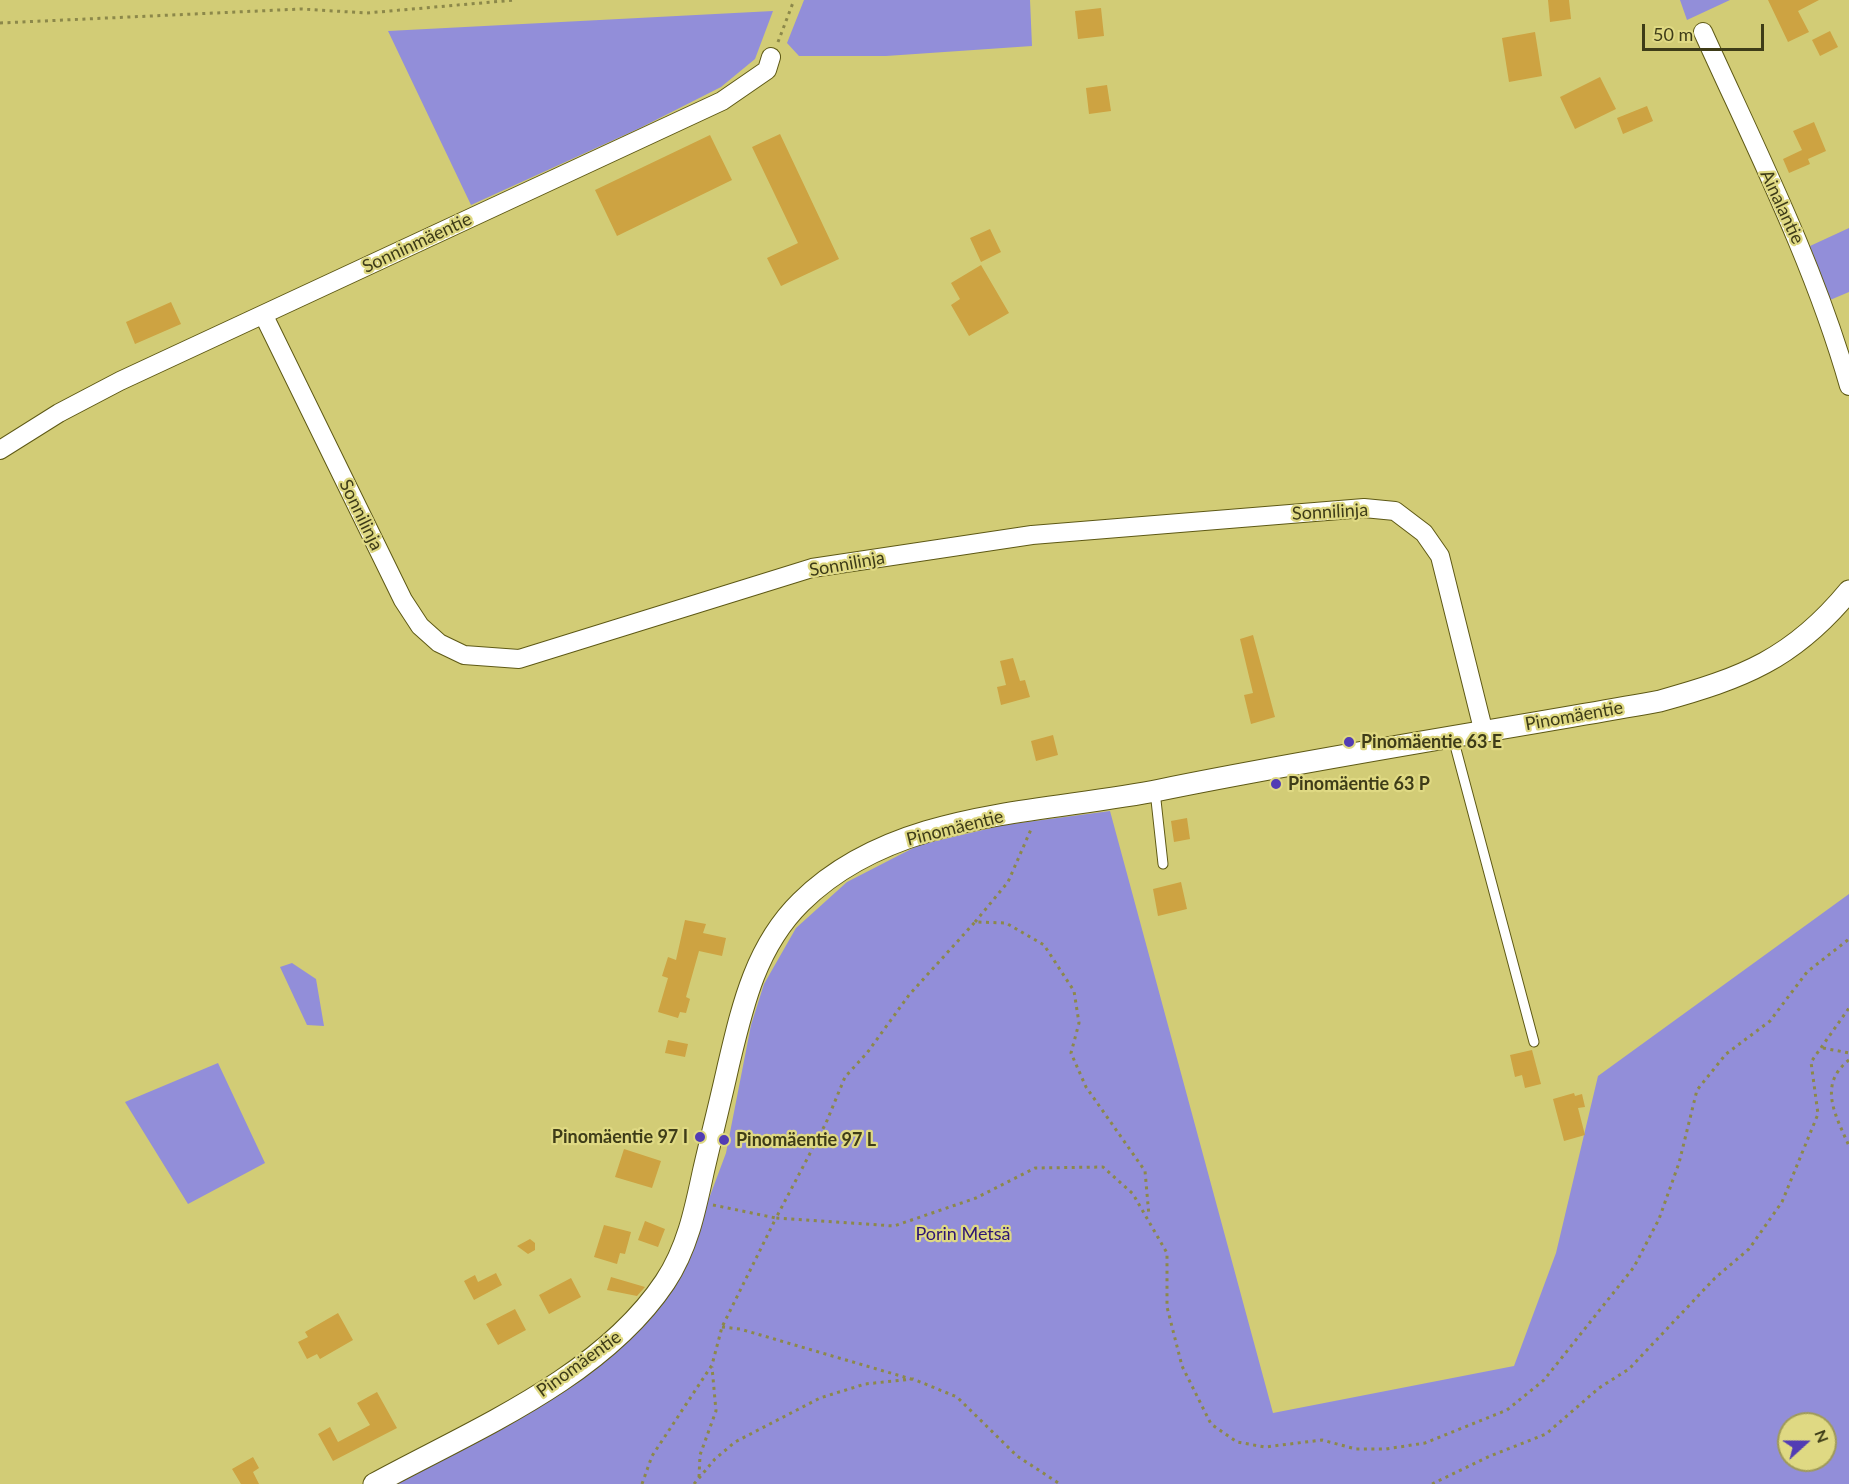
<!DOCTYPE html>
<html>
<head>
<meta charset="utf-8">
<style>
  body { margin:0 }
  #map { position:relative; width:1849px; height:1484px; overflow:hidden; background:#d2cc76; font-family:Lato,sans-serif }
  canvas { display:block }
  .north { position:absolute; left:1777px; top:1412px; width:60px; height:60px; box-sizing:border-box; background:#dfd983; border:2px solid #9f9a58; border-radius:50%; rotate:69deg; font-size:16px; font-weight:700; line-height:24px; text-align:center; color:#3e3c18 }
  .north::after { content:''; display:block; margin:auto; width:21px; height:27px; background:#523cb4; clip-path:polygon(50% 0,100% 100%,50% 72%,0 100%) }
  .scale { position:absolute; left:1642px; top:24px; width:122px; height:27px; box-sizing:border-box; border:3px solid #3e3c18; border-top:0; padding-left:8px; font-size:18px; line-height:21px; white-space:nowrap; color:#3e3c18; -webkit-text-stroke:4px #dfd983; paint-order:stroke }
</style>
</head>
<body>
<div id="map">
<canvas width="1849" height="1484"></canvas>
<div class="north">N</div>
<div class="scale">50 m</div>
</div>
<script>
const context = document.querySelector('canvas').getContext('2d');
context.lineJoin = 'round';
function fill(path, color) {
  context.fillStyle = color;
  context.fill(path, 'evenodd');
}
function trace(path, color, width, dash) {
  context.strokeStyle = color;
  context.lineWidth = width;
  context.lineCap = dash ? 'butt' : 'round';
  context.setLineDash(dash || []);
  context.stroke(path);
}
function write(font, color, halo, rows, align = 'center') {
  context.font = font + ' Lato,sans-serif';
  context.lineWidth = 4.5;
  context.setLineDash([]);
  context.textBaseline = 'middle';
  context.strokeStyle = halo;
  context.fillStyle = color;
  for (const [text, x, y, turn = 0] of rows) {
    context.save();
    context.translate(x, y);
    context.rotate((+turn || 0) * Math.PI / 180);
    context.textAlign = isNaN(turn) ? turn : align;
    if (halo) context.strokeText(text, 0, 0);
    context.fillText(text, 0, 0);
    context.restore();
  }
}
const green = new Path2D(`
  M804 0H1030L1032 46 886 56H799L787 43Z
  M1680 0H1730L1687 20Z
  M773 11 755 59 721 87 640 128 471 205 388 31Z
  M1849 228V292L1830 300 1810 246Z
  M1110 811 1273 1413 1514 1366 1556 1253 1598 1076 1849 894V1484H394L591 1371 635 1333 698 1228 726 1153 751 1025 764 984 796 928 847 882 919 845 1004 825ZM1789 1424H1825V1460H1789Z
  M292 963 316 979 324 1026 307 1025 280 967Z
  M218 1063 265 1163 188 1204 125 1102Z`);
const building = new Path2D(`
  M1548 0H1569L1571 19 1550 22Z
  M1768 0H1819L1798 11 1809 32 1788 42Z
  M1101 8 1104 36 1078 39 1075 11Z
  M1830 31 1838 47 1820 56 1812 40Z
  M1535 32 1542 76 1509 82 1502 38Z
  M1600 77 1616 109 1575 129 1560 97Z
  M1107 85 1111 111 1089 114 1086 88Z
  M1647 106 1653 121 1623 134 1617 118Z
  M1814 122 1826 151 1808 159 1810 164 1789 173 1783 159 1802 150 1793 131Z
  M780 134 839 259 781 286 767 258 798 243 752 147Z
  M710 135 732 180 617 236 595 190Z
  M990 229 1001 252 981 262 970 238Z
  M981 265 1009 313 969 336 951 305 960 299 951 283Z
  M171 302 181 324 135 344 126 322Z
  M1253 635 1275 717 1251 724 1244 695 1253 693 1240 639Z
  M1013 658 1020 681 1025 680 1030 697 1001 705 997 687 1006 685 1000 661Z
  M1053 735 1058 755 1036 761 1031 741Z
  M1187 818 1190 839 1174 842 1171 821Z
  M1181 882 1187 909 1158 916 1153 889Z
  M685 920 706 924 703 933 726 938 722 956 699 951 686 997 690 999 686 1013 680 1012 678 1018 658 1012 668 978 662 976 668 957 676 960Z
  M668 1040 688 1044 685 1057 665 1053Z
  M1532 1050 1541 1084 1525 1088 1522 1075 1515 1077 1510 1055Z
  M1574 1093 1575 1096 1582 1094 1585 1107 1578 1108 1585 1135 1564 1141 1553 1099Z
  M624 1149 661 1161 652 1188 615 1177Z
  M645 1221 665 1229 658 1247 638 1240Z
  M604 1225 631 1232 625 1254 620 1253 617 1264 594 1257Z
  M530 1239 535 1243V1250L528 1254 517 1246Z
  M496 1273 502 1285 474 1300 464 1281 475 1275 478 1282Z
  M611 1277 645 1287 637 1296 607 1290Z
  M571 1278 581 1297 549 1314 539 1295Z
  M515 1309 526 1330 498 1345 486 1324Z
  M338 1313 353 1340 320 1359 317 1354 307 1359 298 1342 308 1337 305 1332Z
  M377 1392 397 1428 333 1461 318 1434 330 1427 338 1442 370 1425 357 1403Z
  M253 1457 259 1468 253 1472 259 1484H241L232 1469Z`);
const path = new Path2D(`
  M0 23 301 9 367 13 515 0
  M778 42 794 0
  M975 922 1008 882 1032 827
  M1823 1048 1849 1053
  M1849 1060C1817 1085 1836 1116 1849 1146
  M713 1205 776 1218 826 1123 845 1077 867 1053 909 995 975 922 1006 923 1044 945 1074 991 1079 1023 1071 1053 1086 1087 1145 1171 1149 1216
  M722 1327 740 1329 911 1379
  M699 1477 700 1455 716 1411 712 1367
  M642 1484 652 1456 712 1365 722 1327 776 1218 894 1226 976 1198 1035 1168 1103 1167 1133 1194 1167 1253V1307L1182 1366 1211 1424 1237 1442 1265 1447 1322 1440 1356 1449H1386L1425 1443 1507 1410 1544 1380 1634 1267 1659 1219 1679 1163 1697 1090 1726 1054 1770 1021 1807 972 1849 939
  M694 1484 715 1459 735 1442 820 1398 865 1384 913 1379 957 1397 1017 1456 1060 1484
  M1432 1484 1490 1456 1546 1434 1599 1388 1629 1369 1715 1278 1749 1249 1782 1202 1818 1114 1811 1062 1849 1008`);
const service = new Path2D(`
  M1453 738 1534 1042
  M1155 791 1163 864`);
const minor = new Path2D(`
  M1703 32C1756 149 1814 263 1849 386
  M264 316 403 600 420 626 439 643 464 655 519 659 812 568 1032 535 1364 508 1395 511 1424 533 1440 556 1484 733
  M0 450 59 413 120 381 722 101 767 70 771 57`);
const tertiary = new Path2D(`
  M374 1484C473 1430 601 1378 665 1282 687 1249 695 1211 703 1173 711 1138 720 1103 728 1067 742 1008 755 947 801 902 894 810 1040 814 1160 790 1326 756 1494 731 1660 701 1743 678 1793 659 1849 591`);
const markers = [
  [1349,742,6,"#523cb4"],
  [1276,784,6,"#523cb4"],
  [700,1137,6,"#523cb4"],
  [724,1140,6,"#523cb4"]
];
const streetNames = [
  ["Ainalantie",1782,207,65],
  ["Sonninmäentie",417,243,-25],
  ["Sonnilinja",1330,512,-3],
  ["Sonnilinja",361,515,64],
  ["Sonnilinja",847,564,-10],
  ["Pinomäentie",1574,716,-10],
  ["Pinomäentie",955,828,-14],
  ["Pinomäentie",579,1364,-36]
];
const poiNames = [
  ["Pinomäentie 63 E",1361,742],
  ["Pinomäentie 63 P",1288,784],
  ["Pinomäentie 97 I",688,1137,"right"],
  ["Pinomäentie 97 L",736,1140]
];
const parkNames = [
  ["Porin Metsä",963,1234]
];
fill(green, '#928ed9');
fill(building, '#cda342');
trace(service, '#5e5915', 11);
trace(minor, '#5e5915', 20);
trace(tertiary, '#5e5915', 23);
trace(path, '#8c884a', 3, [3, 4.5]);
trace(service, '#fff', 9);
trace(minor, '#fff', 18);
trace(tertiary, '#fff', 21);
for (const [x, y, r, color] of markers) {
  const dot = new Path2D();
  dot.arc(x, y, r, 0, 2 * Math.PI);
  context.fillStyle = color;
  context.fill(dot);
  trace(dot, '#dfd983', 2);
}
write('18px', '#3e3c18', '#dfd983', streetNames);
write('bold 18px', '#3e3c18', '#dfd983', poiNames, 'left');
write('18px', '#2d1573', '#dfd983', parkNames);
</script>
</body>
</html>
